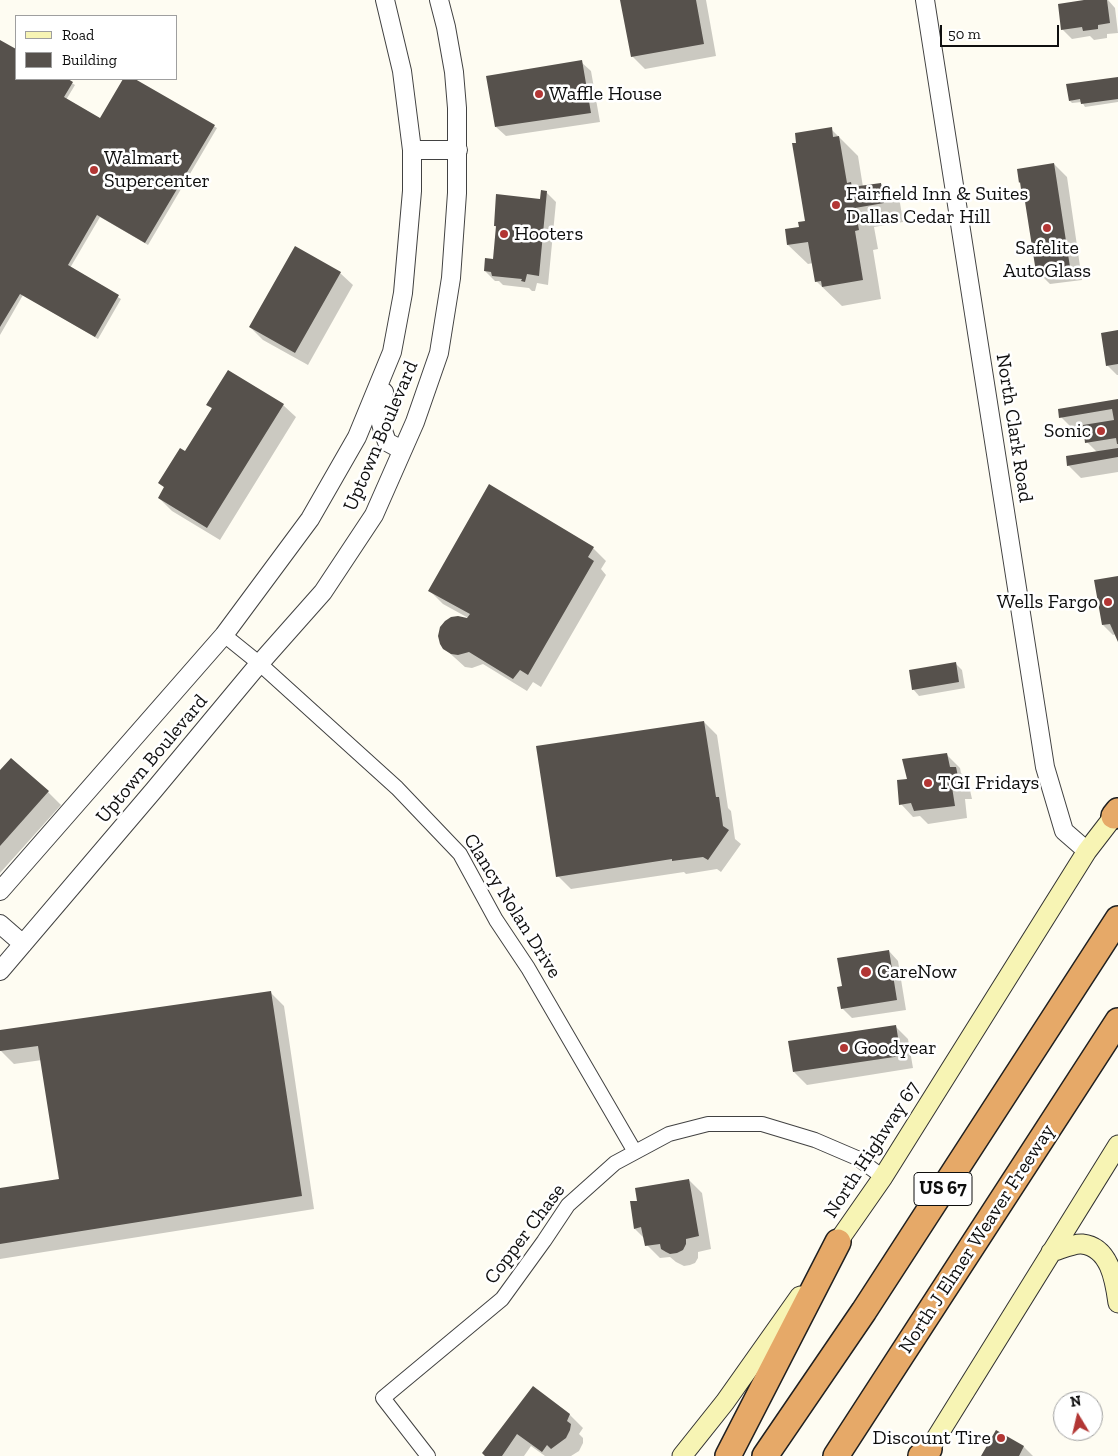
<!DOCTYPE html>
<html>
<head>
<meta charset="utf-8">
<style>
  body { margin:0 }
  #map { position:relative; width:1118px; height:1456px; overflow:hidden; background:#fefcf2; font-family:"Zilla Slab",serif }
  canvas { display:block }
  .legend { position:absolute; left:15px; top:15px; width:162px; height:65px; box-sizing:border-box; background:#fff; border:1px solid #9f9f9f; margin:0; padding:6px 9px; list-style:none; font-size:15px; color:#0f0f0f }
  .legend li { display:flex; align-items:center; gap:10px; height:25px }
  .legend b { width:25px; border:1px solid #9f9f9f }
  .north { position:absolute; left:1053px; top:1391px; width:50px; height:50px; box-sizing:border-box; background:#fff; border:1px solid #9f9f9f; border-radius:50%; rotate:351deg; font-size:14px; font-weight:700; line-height:20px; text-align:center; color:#0f0f0f }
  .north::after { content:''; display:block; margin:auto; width:18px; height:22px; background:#b23634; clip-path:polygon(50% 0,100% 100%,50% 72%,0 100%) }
  .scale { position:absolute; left:940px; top:25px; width:119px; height:22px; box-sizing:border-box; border:2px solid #0f0f0f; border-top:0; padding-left:6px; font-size:15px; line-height:18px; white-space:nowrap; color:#0f0f0f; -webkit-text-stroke:4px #fff; paint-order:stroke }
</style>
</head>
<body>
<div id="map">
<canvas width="1118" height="1456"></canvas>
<ul class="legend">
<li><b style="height:6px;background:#f7f4b4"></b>Road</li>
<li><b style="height:14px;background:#56514c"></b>Building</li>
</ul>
<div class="north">N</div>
<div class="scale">50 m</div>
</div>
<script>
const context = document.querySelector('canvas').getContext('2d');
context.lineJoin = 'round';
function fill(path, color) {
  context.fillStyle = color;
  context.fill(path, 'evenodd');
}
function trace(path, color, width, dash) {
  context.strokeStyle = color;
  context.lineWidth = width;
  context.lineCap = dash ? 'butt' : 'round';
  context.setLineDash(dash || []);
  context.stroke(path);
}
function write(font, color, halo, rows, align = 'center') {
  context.font = font + ' "Zilla Slab",serif';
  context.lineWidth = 5;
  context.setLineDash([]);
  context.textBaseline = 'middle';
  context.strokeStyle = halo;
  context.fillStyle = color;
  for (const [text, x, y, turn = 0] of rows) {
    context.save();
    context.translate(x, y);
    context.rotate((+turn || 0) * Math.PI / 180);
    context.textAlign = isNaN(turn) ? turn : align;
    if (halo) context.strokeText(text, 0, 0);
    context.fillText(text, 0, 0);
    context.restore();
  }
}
const shadow = new Path2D(`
  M622 0H706L716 56 645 69 632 56Z
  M1093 0H1108L1115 8 1118 33 1107 34V38L1094 40 1090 36 1072 39 1062 29Z
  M0 41 16 51V79H65L75 85 66 100 101 119 125 79H132L217 128 148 245 100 217 70 268 121 299 98 339 23 295 0 335Z
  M581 62 591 71 600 122 506 136 496 127Z
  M1118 78V102L1085 107 1082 102 1072 103 1070 101Z
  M831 129 858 156 863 187 881 184 900 203 903 222 874 227 878 249 873 250 881 299 842 306 816 281 813 263 808 264 788 245 800 228 806 222Z
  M1054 164 1067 177 1082 280 1050 284 1037 271 1025 191 1020 182Z
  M546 192 556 202 548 285 537 283 535 291H532L529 288 503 285 499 281H495L485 271 494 260 497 228 495 226 542 200Z
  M340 273 353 285 308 365 263 340 250 327Z
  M1118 331V375H1117L1107 365Z
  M1118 400V472L1081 478 1068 465 1097 452 1087 442 1084 428 1074 430 1061 417Z
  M208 404 283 405 296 417 220 540 172 511 159 498 165 488 159 483 185 453 212 409Z
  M593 548 606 561 601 569 606 575 541 687 533 682 527 691 483 664 472 668 465 667 444 648 472 620 443 604 430 591Z
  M1118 578V639L1116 634 1113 635 1103 625 1096 581Z
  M956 664 962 670 965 688 919 696 913 689Z
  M704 722 717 735 728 808 731 811 735 839 741 844 721 872 717 869 686 874 684 872 571 889 558 876Z
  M947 755 960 768 961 773 968 781 972 799H965L967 818 928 824 920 816 913 817 901 804 909 780Z
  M0 772 48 792 61 805 0 873Z
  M889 951 898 961 906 1010 852 1018 842 1008 843 987Z
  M271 993 284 1006 314 1209 0 1259V1189L61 1180 42 1060 14 1064 1 1051 0 1032Z
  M895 1026 908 1039 913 1068 807 1085 794 1072Z
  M689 1180 702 1193 711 1249 698 1252V1258L695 1263 690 1265 684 1266 676 1262 670 1257 660 1258 647 1245 645 1239 635 1229 632 1202H639Z
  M533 1387 570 1415 583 1428 579 1434 583 1438V1443L579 1451 571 1456H545L531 1446 524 1456H487Z
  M996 1431 1024 1447 1033 1456H982Z`);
const building = new Path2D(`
  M620 0H696L704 44 631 57Z
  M1084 0H1107L1110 23 1098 25V29L1083 31 1082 27 1061 30 1058 4Z
  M0 40 16 49V79H68L73 82 64 97 100 118 123 79H135L215 125 145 243 97 215 68 265 119 295 95 337 20 294 0 327Z
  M582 60 591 113 495 127 486 76Z
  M1118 77V99L1081 104 1080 99 1069 101 1066 84Z
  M832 127 833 137 839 136 847 183 851 182 852 187 881 183 884 203 855 208 859 230 855 231 863 280 822 287 821 281 815 282 808 242 787 245 785 229 799 227 798 222 805 221 792 143H796L795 133Z
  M1054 163 1070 267 1036 272 1023 189H1021L1020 182 1019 183 1017 169Z
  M541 190 547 191 539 276 527 274 525 282 521 281 522 279 492 276 491 272 484 271 485 258 493 259 496 226H494L496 194 540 199Z
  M295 246 341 272 295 353 249 327Z
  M1118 330V364L1106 366 1101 333Z
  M228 370 284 404 207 528 158 498 164 487 158 483 180 448 185 451 212 408 206 405Z
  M1118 399V444H1117L1116 438 1085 443 1083 425 1114 420 1112 409 1059 418 1058 409Z
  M1118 448V457L1067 466 1066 456Z
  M489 484 594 547 588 557 594 561 528 675 520 670 513 679 469 652 458 655 451 654 443 649 440 644 438 636 440 627 445 621 451 617 458 616 467 618 470 614 428 591Z
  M1118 576V642L1110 624 1102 625 1094 580Z
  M956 662 959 682 912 690 909 670Z
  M704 721 716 797H719L723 826 729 830 708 860 703 857 672 861V859L556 877 536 746Z
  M947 753 950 767H956L960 786 952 787 955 806 914 811 911 803 899 805 897 780 907 779 902 759Z
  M11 758 49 791 0 846V770Z
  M889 950 897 1000 841 1009 837 987 842 986 837 958Z
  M271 991 302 1196 0 1244V1188L59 1179 38 1046 0 1051V1030Z
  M896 1025 901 1056 793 1072 788 1041Z
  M689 1179 699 1236 686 1239V1244L683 1250 677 1253 670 1254 666 1252 661 1249 660 1244 645 1246 641 1227 634 1229 630 1201H637L635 1188Z
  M533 1386 570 1414 567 1421 571 1424 570 1430 566 1438 551 1449 547 1445 542 1452 517 1434 502 1456H485L482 1453Z
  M996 1430 1024 1446 1019 1456H981Z`);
const minor = new Path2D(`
  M224 635 260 664 397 788 460 854 496 920 528 968 635 1152
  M428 1456 383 1398 502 1299 544 1241 568 1205 615 1163 669 1134 708 1124H762L815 1140 857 1158 883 1177`);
const tertiary = new Path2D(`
  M925 0 1045 767 1064 831 1087 851
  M412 150H458
  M384 392C377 415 379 420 387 442L402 450
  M0 891 224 635 310 519 357 437 392 352 403 293 412 191V150L402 71 385 0
  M0 924 23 944
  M0 971 154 790 253 671 323 592 374 515 415 422 439 353 451 278 457 193V108L454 72 446 27 439 0`);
const secondary = new Path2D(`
  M1051 1252C1059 1250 1074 1243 1082 1244 1110 1247 1115 1281 1118 1303
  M830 1253 883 1177 1087 851 1114 816 1118 809
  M682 1456 725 1402 800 1296
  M925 1456 1118 1145`);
const motorway = new Path2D(`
  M1114 816 1118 811
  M728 1456 838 1242
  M765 1456 864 1311 1118 919
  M836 1456 1118 1021
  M921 1456 929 1449`);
const markers = [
  [539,94,5,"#b23634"],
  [94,170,5,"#b23634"],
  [836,205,5,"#b23634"],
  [1047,228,5,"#b23634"],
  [504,234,5,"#b23634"],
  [1101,431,5,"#b23634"],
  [1108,602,5,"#b23634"],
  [928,783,5,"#b23634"],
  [866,972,6,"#b23634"],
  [844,1048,5,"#b23634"],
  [1001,1438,5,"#b23634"]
];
const shields = [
  [943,1189,58]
];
const shieldNames = [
  ["US 67",943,1189]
];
const poiNames = [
  ["Waffle House",549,94],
  ["Walmart",104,158],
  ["Supercenter",104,181],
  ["Fairfield Inn & Suites",846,194],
  ["Dallas Cedar Hill",846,217],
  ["Hooters",514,234],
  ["Safelite",1047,248,"center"],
  ["AutoGlass",1047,271,"center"],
  ["Sonic",1091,431,"right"],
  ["Wells Fargo",1098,602,"right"],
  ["TGI Fridays",938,783],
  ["CareNow",877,972],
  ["Goodyear",854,1048],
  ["Discount Tire",991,1438,"right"]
];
const streetNames = [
  ["North Clark Road",1014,428,81],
  ["Uptown Boulevard",381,436,-67],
  ["Uptown Boulevard",152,759,-50],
  ["Clancy Nolan Drive",512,906,58],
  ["North Highway 67",872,1150,-57],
  ["Copper Chase",525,1234,-53],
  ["North J Elmer Weaver Freeway",977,1239,-57]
];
fill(shadow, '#0003');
fill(building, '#56514c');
trace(minor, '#424242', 16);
trace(tertiary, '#424242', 20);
trace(secondary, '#313131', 21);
trace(motorway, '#202020', 28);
trace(minor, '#fff', 14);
trace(tertiary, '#fff', 18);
trace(secondary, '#f7f4b4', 19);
trace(motorway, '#e6a968', 25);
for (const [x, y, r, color] of markers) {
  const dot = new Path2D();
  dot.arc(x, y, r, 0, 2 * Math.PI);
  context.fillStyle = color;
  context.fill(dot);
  trace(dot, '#fff', 2);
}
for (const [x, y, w] of shields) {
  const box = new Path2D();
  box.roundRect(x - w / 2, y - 16.5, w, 33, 4);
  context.fillStyle = '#fff';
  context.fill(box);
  trace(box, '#0f0f0f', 1);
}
write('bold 19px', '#0f0f0f', null, shieldNames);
write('20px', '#0f0f0f', '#fff', poiNames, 'left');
write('20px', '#0f0f0f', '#fff', streetNames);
</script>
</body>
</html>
